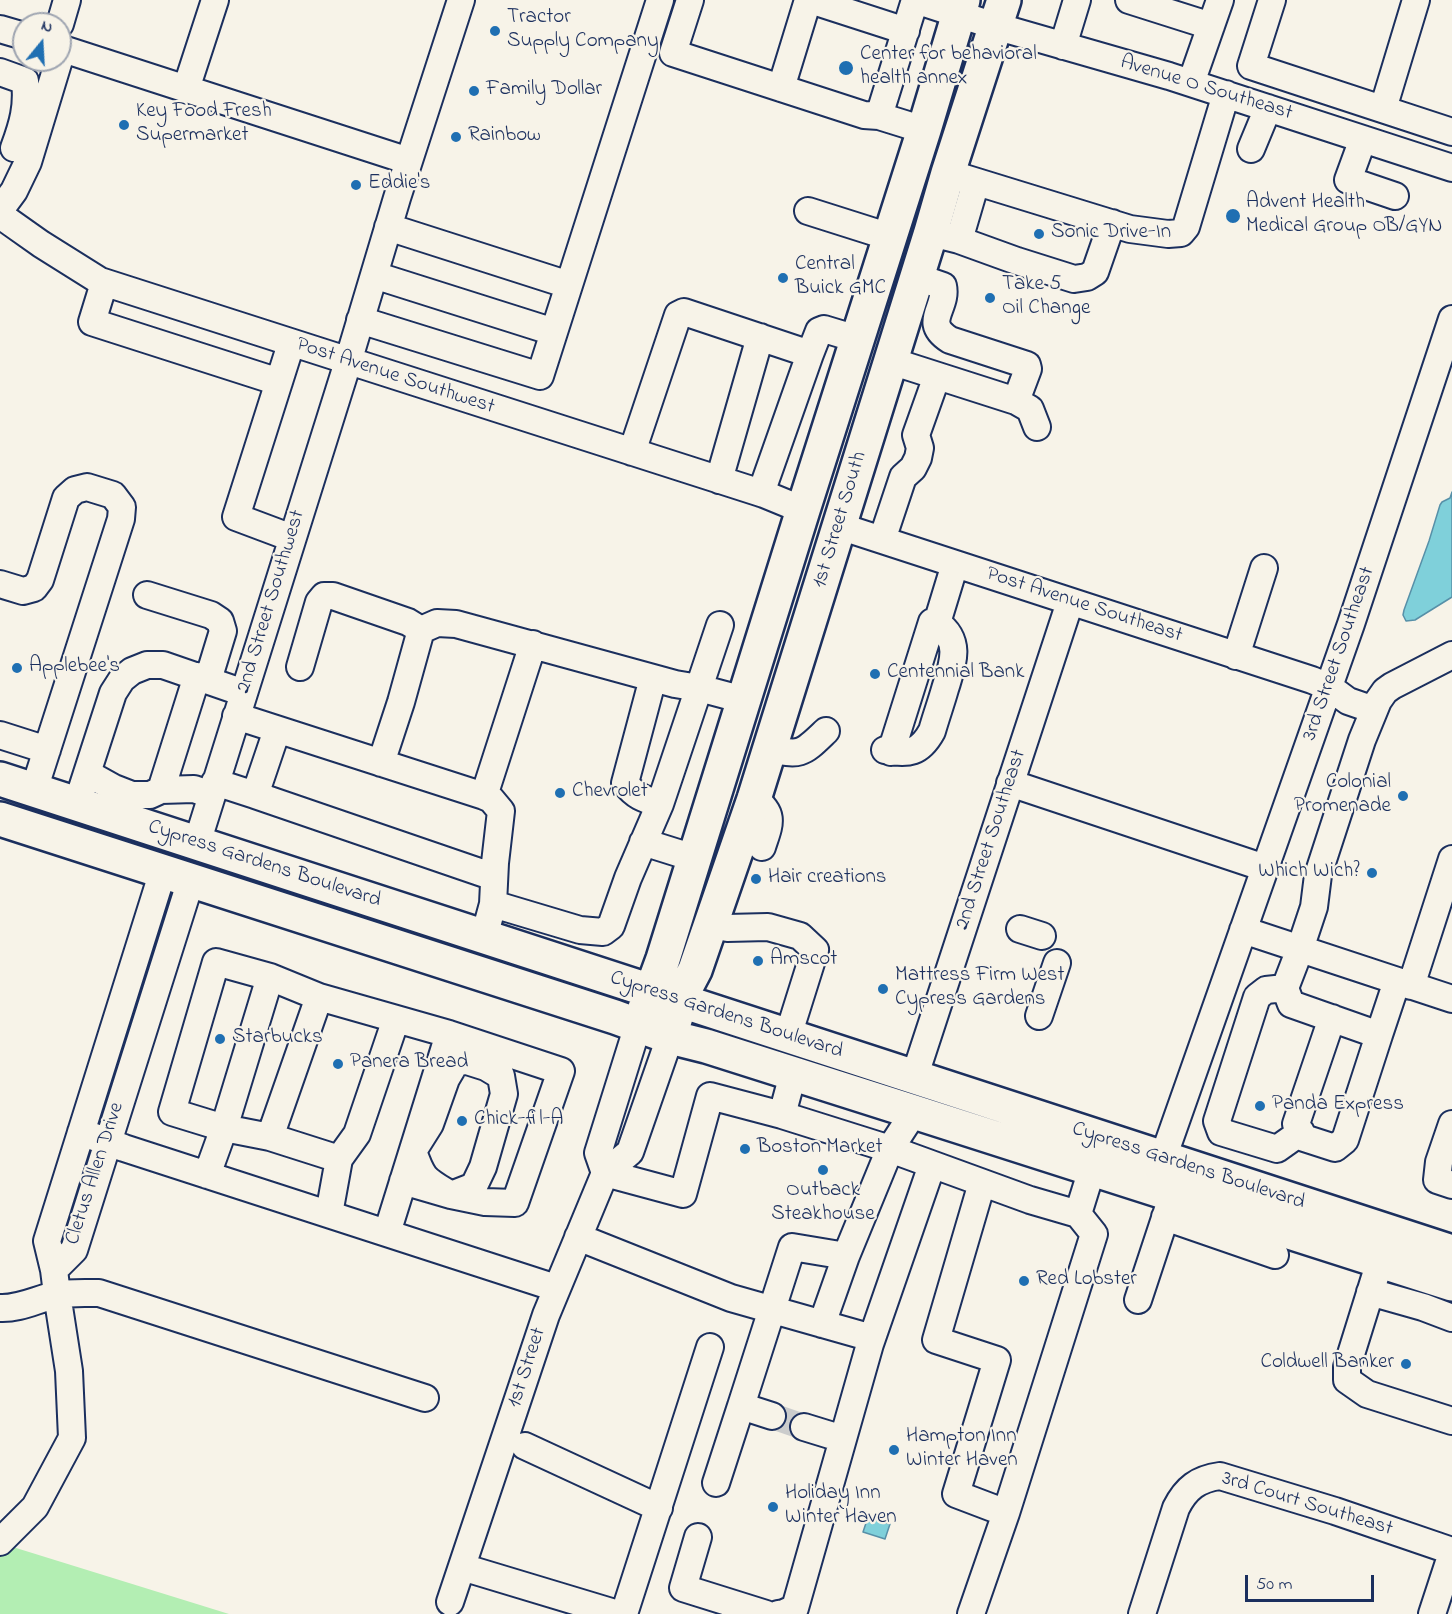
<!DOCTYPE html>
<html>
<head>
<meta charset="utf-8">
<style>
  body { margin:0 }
  #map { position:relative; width:1452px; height:1614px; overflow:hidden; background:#f7f3e8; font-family:"Indie Flower",sans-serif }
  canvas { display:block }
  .north { position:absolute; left:12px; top:12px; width:60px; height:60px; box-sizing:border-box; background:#f7f3e8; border:2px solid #9fa5b1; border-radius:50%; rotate:18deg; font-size:16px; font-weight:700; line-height:24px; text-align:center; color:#1b2f5e }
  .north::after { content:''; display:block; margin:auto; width:21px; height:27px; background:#1f6fb2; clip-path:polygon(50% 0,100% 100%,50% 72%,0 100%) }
  .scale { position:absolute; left:1245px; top:1575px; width:129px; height:27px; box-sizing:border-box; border:3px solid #1b2f5e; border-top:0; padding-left:8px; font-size:18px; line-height:21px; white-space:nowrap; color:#1b2f5e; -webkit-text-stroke:4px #f7f3e8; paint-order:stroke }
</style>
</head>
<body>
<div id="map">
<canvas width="1452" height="1614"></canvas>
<div class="north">N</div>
<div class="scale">50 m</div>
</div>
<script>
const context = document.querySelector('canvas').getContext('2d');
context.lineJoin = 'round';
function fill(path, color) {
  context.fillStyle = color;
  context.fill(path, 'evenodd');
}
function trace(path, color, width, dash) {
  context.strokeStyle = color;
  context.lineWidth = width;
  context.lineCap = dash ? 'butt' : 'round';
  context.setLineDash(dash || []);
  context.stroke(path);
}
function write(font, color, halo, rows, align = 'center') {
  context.font = font + ' "Indie Flower",sans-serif';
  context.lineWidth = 4.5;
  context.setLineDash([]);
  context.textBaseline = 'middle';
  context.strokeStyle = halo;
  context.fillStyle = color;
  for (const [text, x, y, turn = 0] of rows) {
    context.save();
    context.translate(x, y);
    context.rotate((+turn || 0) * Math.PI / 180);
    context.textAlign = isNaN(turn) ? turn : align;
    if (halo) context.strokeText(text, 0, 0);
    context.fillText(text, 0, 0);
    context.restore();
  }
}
const green = new Path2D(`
  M0 1543 229 1614H0Z`);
const water = new Path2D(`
  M1452 492V597L1415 620 1406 621 1403 615 1404 610 1429 541 1440 505 1442 502 1450 498Z
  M868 1517 890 1524 885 1539 863 1532Z`);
const minorTunnel = new Path2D(`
  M772 1416 804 1427`);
const minor = new Path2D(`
  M690 0 673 53 864 115 879 116
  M810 0 906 31
  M915 0 995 26 1169 76 1452 168
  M915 0 879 116 924 130
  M1129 0 1211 26
  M1272 0 1251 66 1452 132
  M60 24 67 0
  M0 29 24 36
  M1063 46 1077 0
  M60 48 409 161
  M0 72 25 81C28 106 23 124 14 148
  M1191 83 1220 0
  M781 88 808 0
  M186 89 215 0
  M1383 109 1416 0
  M1363 139 1348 180 1395 196
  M1251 149 1268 108
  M948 173 1130 229 1168 234 1181 233 1186 227 1226 94
  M0 210 14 191 28 162 59 60
  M808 211 890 237
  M0 215 41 244 100 281 764 494 803 510
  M388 227 569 285
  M943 236 959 240 976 182
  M959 240 1017 261 1074 279 1087 277 1095 272 1112 223
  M374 275 554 332
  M917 277 943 286C948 308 921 322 950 340L1027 365 1028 369 1016 401
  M104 283 92 322 279 382
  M360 320 540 376 660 0
  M291 344 236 517 292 538
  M891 361 1016 401 1030 409 1037 427
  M632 452 678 315 684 312 810 354 819 331 824 329 857 339
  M719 480 760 337
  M761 493 810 354
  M839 526 1312 680 1329 687 1348 701 1374 710
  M882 540 903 477 913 468 918 458 920 448 916 435 937 376
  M0 584 23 591 34 588 40 580 66 498 75 490 87 487 113 495 122 507 121 519 34 790
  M147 595 211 615 220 621 223 631 208 680
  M421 630 437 623 456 624 675 684 699 688 744 700
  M1236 656 1264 568
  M300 667 319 602 324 596H333L408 622 421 630 401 702 381 763
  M653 678 625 783C636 797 644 799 660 804L720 625
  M236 716 484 796 491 799 501 811 495 863 493 904 484 937
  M277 730 255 795 494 877
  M0 735 47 750
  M769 748C801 757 803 753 826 731
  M885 750C908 755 920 753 932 731 936 717 941 703 945 689 952 666 963 641 937 623L955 564
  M891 752 932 622
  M87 773 114 788 132 795H150L161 790 194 789 211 795
  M215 782 255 795
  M1010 783 1265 868
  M161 790 197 676
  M484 796 533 644
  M754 799C776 814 769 825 762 847
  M77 804 113 693 122 679 132 671 147 665H163L244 693
  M643 842 694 858
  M197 843 348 362 397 198 461 0
  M493 904 580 930 603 932 611 926 628 878 660 804
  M711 924 727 928 768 927 800 936 815 950 788 1036
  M1020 929 1042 936
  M1243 930 1452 999
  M270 977 224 1128 172 1112 216 962 270 977 319 997
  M1397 981 1379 1035 1291 1004 1285 988 1300 949 1314 907 1318 875 1362 740 1378 701 1385 691 1392 686 1452 655
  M1411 986 1452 859
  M1285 988 1266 990 1257 997 1217 1121 1221 1132 1277 1149 1301 1132
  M1039 1016 1057 963
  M1332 1018 1296 1124 1304 1138 1335 1148 1345 1140 1379 1035
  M467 1061 486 1067 501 1076 504 1094 483 1167 474 1186 451 1195C425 1179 423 1180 413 1151L430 1124 446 1079 456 1062Z
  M914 1078 1070 602
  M914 1112 890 1149 1030 1200 1078 1214 1092 1169
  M782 1115 793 1074
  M1452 1124 1439 1162 1437 1180 1452 1185
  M81 1132 124 1148 556 1288
  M1163 1158 1351 624 1452 319
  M339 1159 270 1137 319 997 449 1034
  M605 1173 683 1194 710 1096 782 1115 890 1149 846 1256 792 1247 741 1406 772 1416
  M605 1173 598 1153 638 1025
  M207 1175 224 1128 270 1137
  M982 1183 936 1340 997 1360 956 1494 1006 1513 1094 1234 1078 1214
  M329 1214 339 1159 357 1134 396 1019
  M1165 1217 1275 1255
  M387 1233 449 1034 561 1071 515 1203 485 1202 451 1195 403 1181
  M578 1237 731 1298 872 1338
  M1380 1261 1347 1367V1380L1367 1394 1452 1421
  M54 1270 74 1250 191 880
  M1370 1292 1423 1307 1452 1318
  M1138 1300 1171 1200
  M0 1308C20 1309 37 1299 56 1295 69 1292 85 1293 99 1293L425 1398
  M822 1324 846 1256
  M804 1427 843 1439
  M525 1446 659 1508
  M716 1483 741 1406
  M698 1537 683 1588 766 1614
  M0 1542 35 1507 72 1438 69 1371 57 1294 54 1270 47 1241 163 871
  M462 1567 618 1614
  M450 1602 546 1315 605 1173 630 1152 670 1037
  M624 1614 710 1347
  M778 1614 784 1613 795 1608 870 1344 932 1165
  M971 1614 1006 1513
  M1142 1614 1176 1508C1186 1488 1198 1479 1220 1476L1335 1511 1452 1551
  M1432 1614 1452 1553`);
const major = new Path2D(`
  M0 779 1452 1252
  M0 819 615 1017 670 1037 706 1046 914 1112 1452 1284
  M644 1011 663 959 803 510 924 130 963 0
  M675 1020 685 989 695 970 754 799 931 232 948 173 1004 0`);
const markers = [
  [495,31,6,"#1f6fb2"],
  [846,68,8,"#1f6fb2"],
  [474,91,6,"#1f6fb2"],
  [124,125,6,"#1f6fb2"],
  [456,137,6,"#1f6fb2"],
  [356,185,6,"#1f6fb2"],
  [1233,216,8,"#1f6fb2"],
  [1039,234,6,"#1f6fb2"],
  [783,278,6,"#1f6fb2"],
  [990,298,6,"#1f6fb2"],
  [17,668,6,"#1f6fb2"],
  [875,674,6,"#1f6fb2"],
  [560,793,6,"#1f6fb2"],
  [1403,796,6,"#1f6fb2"],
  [1372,873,6,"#1f6fb2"],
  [756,879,6,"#1f6fb2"],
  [758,961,6,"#1f6fb2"],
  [883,989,6,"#1f6fb2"],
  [220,1039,6,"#1f6fb2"],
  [338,1064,6,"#1f6fb2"],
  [1260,1106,6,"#1f6fb2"],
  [462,1121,6,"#1f6fb2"],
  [745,1149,6,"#1f6fb2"],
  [823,1170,6,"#1f6fb2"],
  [1024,1281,6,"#1f6fb2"],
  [1406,1364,6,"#1f6fb2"],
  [894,1450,6,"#1f6fb2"],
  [773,1507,6,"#1f6fb2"]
];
const poiNames = [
  ["Tractor",507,19],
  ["Supply Company",507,43],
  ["Center for behavioral",860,56],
  ["health annex",860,80],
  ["Family Dollar",486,91],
  ["Key Food Fresh",136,113],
  ["Supermarket",136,137],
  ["Rainbow",468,137],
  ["Eddie's",368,185],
  ["Advent Health",1246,204],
  ["Medical Group OB/GYN",1246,228],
  ["Sonic Drive-In",1051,234],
  ["Central",795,266],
  ["Buick GMC",795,290],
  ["Take 5",1002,286],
  ["Oil Change",1002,310],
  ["Applebee's",29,668],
  ["Centennial Bank",887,674],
  ["Colonial",1391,784,"right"],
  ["Promenade",1391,808,"right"],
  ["Chevrolet",572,793],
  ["Which Wich?",1360,873,"right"],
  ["Hair creations",768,879],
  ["Amscot",770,961],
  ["Mattress Firm West",895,977],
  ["Cypress Gardens",895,1001],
  ["Starbucks",232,1039],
  ["Panera Bread",350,1064],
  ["Panda Express",1272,1106],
  ["Chick-fil-A",474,1121],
  ["Boston Market",757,1149],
  ["Outback",823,1192,"center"],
  ["Steakhouse",823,1216,"center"],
  ["Red Lobster",1036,1281],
  ["Coldwell Banker",1394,1364,"right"],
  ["Hampton Inn",906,1438],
  ["Winter Haven",906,1462],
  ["Holiday Inn",785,1495],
  ["Winter Haven",785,1519]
];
const streetNames = [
  ["Avenue O Southeast",1206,89,17],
  ["Post Avenue Southwest",395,377,18],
  ["1st Street South",841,520,-73],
  ["2nd Street Southwest",272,602,-73],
  ["Post Avenue Southeast",1084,606,18],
  ["3rd Street Southeast",1340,654,-71],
  ["2nd Street Southeast",992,840,-72],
  ["Cypress Gardens Boulevard",264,865,18],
  ["Cypress Gardens Boulevard",726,1016,18],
  ["Cypress Gardens Boulevard",1188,1167,18],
  ["Cletus Allen Drive",96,1174,-72],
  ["1st Street",528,1368,-72],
  ["3rd Court Southeast",1307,1505,17]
];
fill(green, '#b3eeb3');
fill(water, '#7fd0da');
trace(water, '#5790a8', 1.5);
trace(minorTunnel, '#cbcccc', 26, [26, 13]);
trace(minor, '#1b2f5e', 30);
trace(major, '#1b2f5e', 38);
trace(minor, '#f7f3e8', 26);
trace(major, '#f7f3e8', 33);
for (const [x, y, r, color] of markers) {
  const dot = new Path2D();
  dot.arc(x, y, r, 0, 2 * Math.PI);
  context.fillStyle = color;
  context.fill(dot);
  trace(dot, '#f7f3e8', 2);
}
write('21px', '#1b2f5e', '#f7f3e8', poiNames, 'left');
write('21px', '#1b2f5e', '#f7f3e8', streetNames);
</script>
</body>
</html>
